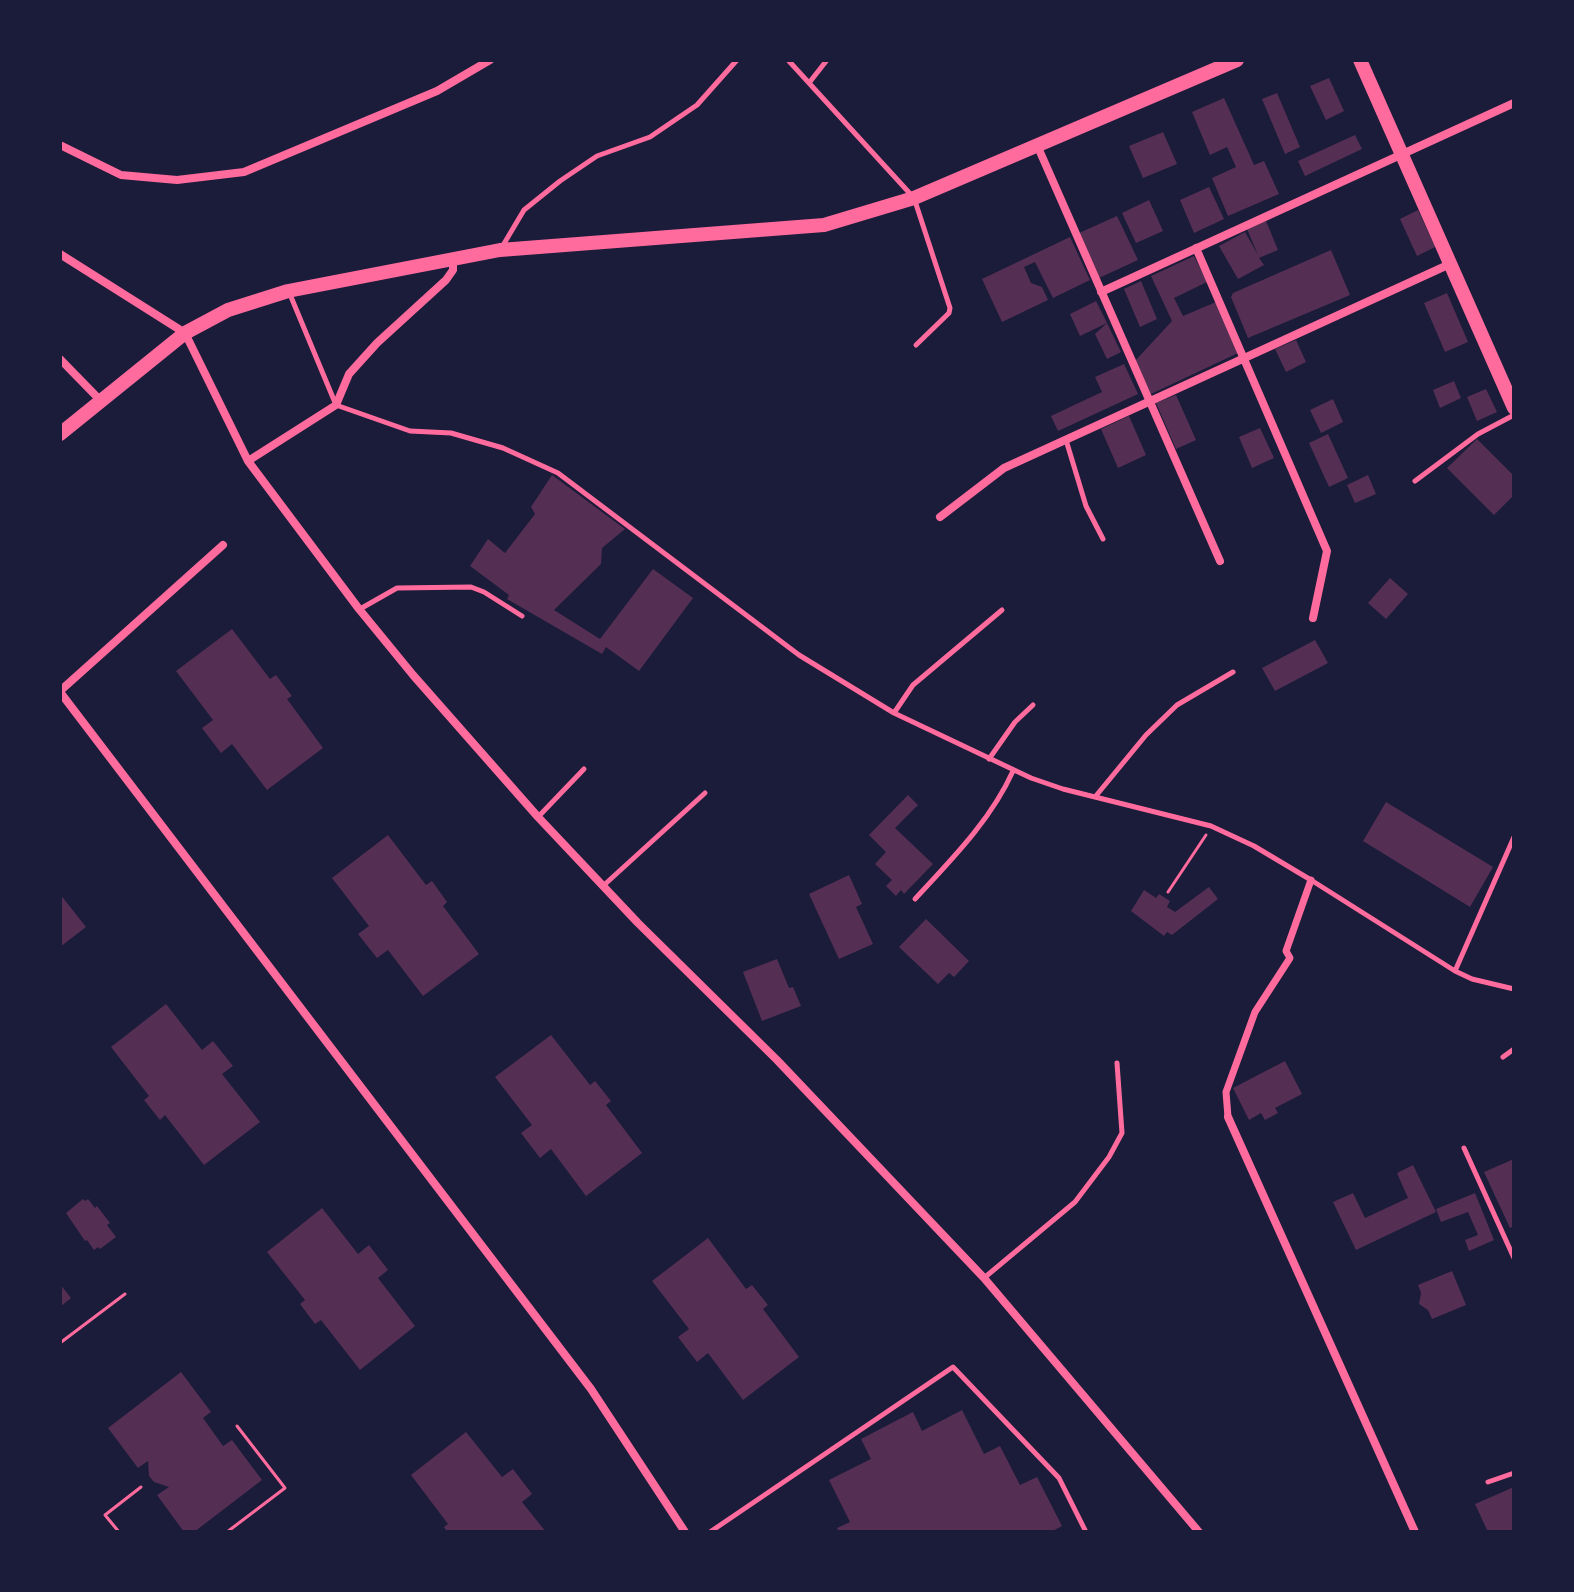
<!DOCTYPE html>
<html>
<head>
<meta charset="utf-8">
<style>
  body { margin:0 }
  #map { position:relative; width:1574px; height:1592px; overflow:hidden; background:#1b1b3a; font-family:"PT Sans Narrow",sans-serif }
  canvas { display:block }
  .frame { position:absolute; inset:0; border:62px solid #1b1b3a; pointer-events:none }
</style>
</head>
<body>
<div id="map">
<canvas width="1574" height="1592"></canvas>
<div class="frame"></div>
</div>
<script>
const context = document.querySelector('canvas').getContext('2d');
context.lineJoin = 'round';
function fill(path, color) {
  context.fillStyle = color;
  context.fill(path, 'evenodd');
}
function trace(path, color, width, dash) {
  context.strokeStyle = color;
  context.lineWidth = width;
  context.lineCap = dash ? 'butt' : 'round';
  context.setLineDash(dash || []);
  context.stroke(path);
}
const building = new Path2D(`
  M1329 78 1344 111 1326 120 1310 86Z
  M1277 93 1300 147 1285 154 1262 99Z
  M1224 98 1254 165 1264 161 1279 194 1228 216 1212 178 1236 167 1227 147 1210 155 1192 112Z
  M1163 132 1177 164 1143 178 1129 146Z
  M1355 135 1362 149 1305 176 1298 161Z
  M1209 187 1224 219 1194 233 1180 200Z
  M1149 200 1163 231 1136 243 1122 213Z
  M1418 210 1435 247 1417 256 1400 219Z
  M1117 216 1138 260 1099 278 1079 233Z
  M1266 221 1278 250 1259 258 1264 265 1238 279 1219 246 1245 232 1258 255 1247 229Z
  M1070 237 1090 280 1053 298 1035 262 1024 267 1031 283 1042 287 1048 300 1002 322 982 279Z
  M1331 250 1350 295 1248 338 1231 297 1233 293Z
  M1194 256 1207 282 1174 298 1183 316 1216 302 1238 353 1151 394 1135 361 1172 321 1151 276Z
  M1141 281 1157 319 1140 327 1124 289Z
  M1447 293 1468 342 1445 352 1424 303Z
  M1096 301 1107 323 1080 336 1070 314Z
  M1107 323 1121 352 1107 359 1095 334Z
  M1296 340 1306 362 1286 372 1275 349Z
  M1124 364 1138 394 1058 431 1051 416 1102 392 1095 377Z
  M1454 381 1461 398 1440 408 1433 390Z
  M1486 389 1497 412 1477 421 1467 397Z
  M1176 395 1196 440 1176 449 1156 403Z
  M1333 399 1343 422 1321 433 1310 410Z
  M1129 416 1146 455 1118 468 1101 429Z
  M1260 428 1274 458 1252 468 1239 437Z
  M1328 434 1348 478 1329 487 1309 443Z
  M1477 439 1514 476V495L1494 515 1447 468Z
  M552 475 625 529 602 548 601 564 554 610 600 639 653 569 693 598 639 671 606 647 602 654 507 599 509 595 470 566 488 539 505 553 535 514 531 507Z
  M1368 475 1376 494 1355 503 1347 485Z
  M1390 578 1408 594 1386 619 1368 603Z
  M232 629 270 679 276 675 292 696 287 699 323 748 267 790 232 744 221 753 202 728 213 720 176 671Z
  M1315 640 1328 663 1275 691 1262 668Z
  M908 795 918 805 895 828 933 864 904 894 901 890 896 896 886 886 892 880 875 864 886 852 869 835Z
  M1386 802 1493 867 1470 907 1363 841Z
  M388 835 426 885 432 881 447 902 443 906 479 954 423 996 388 950 377 958 358 934 369 926 332 878Z
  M849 875 862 904 856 907 873 944 839 959 809 894Z
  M1209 887 1218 899 1172 935 1167 932 1164 936 1131 911 1144 890 1156 898 1159 894 1170 901 1167 907 1175 912Z
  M60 894 86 927 60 947Z
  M926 919 969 961 954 977 949 973 938 984 899 947Z
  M777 959 789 988 793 987 801 1006 762 1021 743 972Z
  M166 1004 202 1050 213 1041 233 1066 222 1074 260 1122 204 1165 165 1115 160 1120 144 1100 149 1096 111 1047Z
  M551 1035 590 1085 595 1081 611 1101 606 1105 642 1153 586 1196 551 1149 540 1158 521 1133 532 1125 495 1077Z
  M1285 1061 1302 1094 1275 1108 1278 1113 1265 1120 1261 1113 1249 1120 1233 1088Z
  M1514 1159V1226L1510 1228 1484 1172Z
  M1413 1165 1436 1212 1356 1250 1333 1202 1353 1193 1365 1218 1408 1198 1397 1173Z
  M1475 1193 1494 1240 1469 1251 1465 1240 1478 1235 1468 1212 1441 1222 1436 1209Z
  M83 1199 85 1201 88 1199 95 1208 97 1206 110 1223 107 1225 116 1237 100 1249 98 1247 94 1250 87 1240 85 1241 66 1213Z
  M322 1208 358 1254 369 1245 388 1270 378 1278 415 1326 360 1370 321 1320 315 1324 300 1304 305 1300 267 1252Z
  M708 1238 746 1289 752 1285 768 1305 763 1309 799 1357 743 1400 708 1353 697 1362 678 1337 689 1329 652 1281Z
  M1452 1271 1466 1305 1432 1319 1428 1310 1419 1304 1421 1293 1418 1285Z
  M60 1284 71 1298 60 1307Z
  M181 1372 211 1412 203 1418 223 1446 232 1440 262 1480 194 1532H184L157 1495 169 1487 154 1482 149 1476 148 1461 138 1468 108 1428Z
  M962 1410 984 1454 1000 1446 1020 1485 1037 1477 1062 1526 1051 1532H839L837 1528 850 1522 829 1480 871 1459 861 1439 913 1412 922 1431Z
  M466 1432 502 1477 513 1469 532 1494 522 1502 546 1532H447L444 1527 448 1524 411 1475Z
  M1514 1487V1532H1488L1475 1504Z`);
const path = new Path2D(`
  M1168 892 1206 835
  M60 1343 125 1294
  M119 1532 105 1515 141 1487
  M227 1532 285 1488 237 1426`);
const service = new Path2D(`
  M788 60 914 198 950 308 949 313 916 345
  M809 83 827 60
  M502 247 524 210 560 181 597 156 650 137 697 105 737 60
  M289 292 336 405 410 431 451 433 503 448 558 473 799 655 894 713 1031 778 1063 789 1211 826 1254 846 1311 880 1455 971 1472 979 1514 989
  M1066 440 1086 506 1103 539
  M1415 481 1478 434 1514 415
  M360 609 397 588 471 587 484 592 522 616
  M894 713 913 685 1002 610
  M989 759 1015 722 1033 705
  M1095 797 1146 735 1177 705 1233 672
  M539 816 584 769
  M603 886 705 793
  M915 899C951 860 991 820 1013 771
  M1455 971 1514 837
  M1503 1057 1514 1049
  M1464 1148 1514 1258
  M984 1278 1075 1202 1109 1157 1122 1133 1117 1063
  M1488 1482 1514 1473
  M710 1532 953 1367 1059 1478 1086 1532`);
const pedestrian = new Path2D(`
  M1228 1117 1226 1092 1255 1012 1290 958 1286 951 1311 880`);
const minor = new Path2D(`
  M60 145 121 175 177 180 244 172 437 91 490 60
  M1037 145 1220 561
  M1196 248 1327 551 1313 618
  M60 254 185 333 248 461 359 609 413 675 538 817 638 923 777 1060 984 1278 1199 1532
  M1101 292 1514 103
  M60 359 100 400
  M248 461 336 405 349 374 377 343 446 280 453 270V259
  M940 517 1004 468 1450 264
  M60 691 223 545
  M60 692 591 1389 685 1532
  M1228 1117 1415 1532`);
const secondary = new Path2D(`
  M1360 60 1514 408
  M60 434 185 333 228 310 288 291 500 250 824 225 914 198 1237 60`);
fill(building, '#542f53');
trace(path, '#ff6b9d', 3);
trace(service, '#ff6b9d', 5);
trace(pedestrian, '#ff6b9d', 7);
trace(minor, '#ff6b9d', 8);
trace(secondary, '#ff6b9d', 14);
</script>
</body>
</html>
